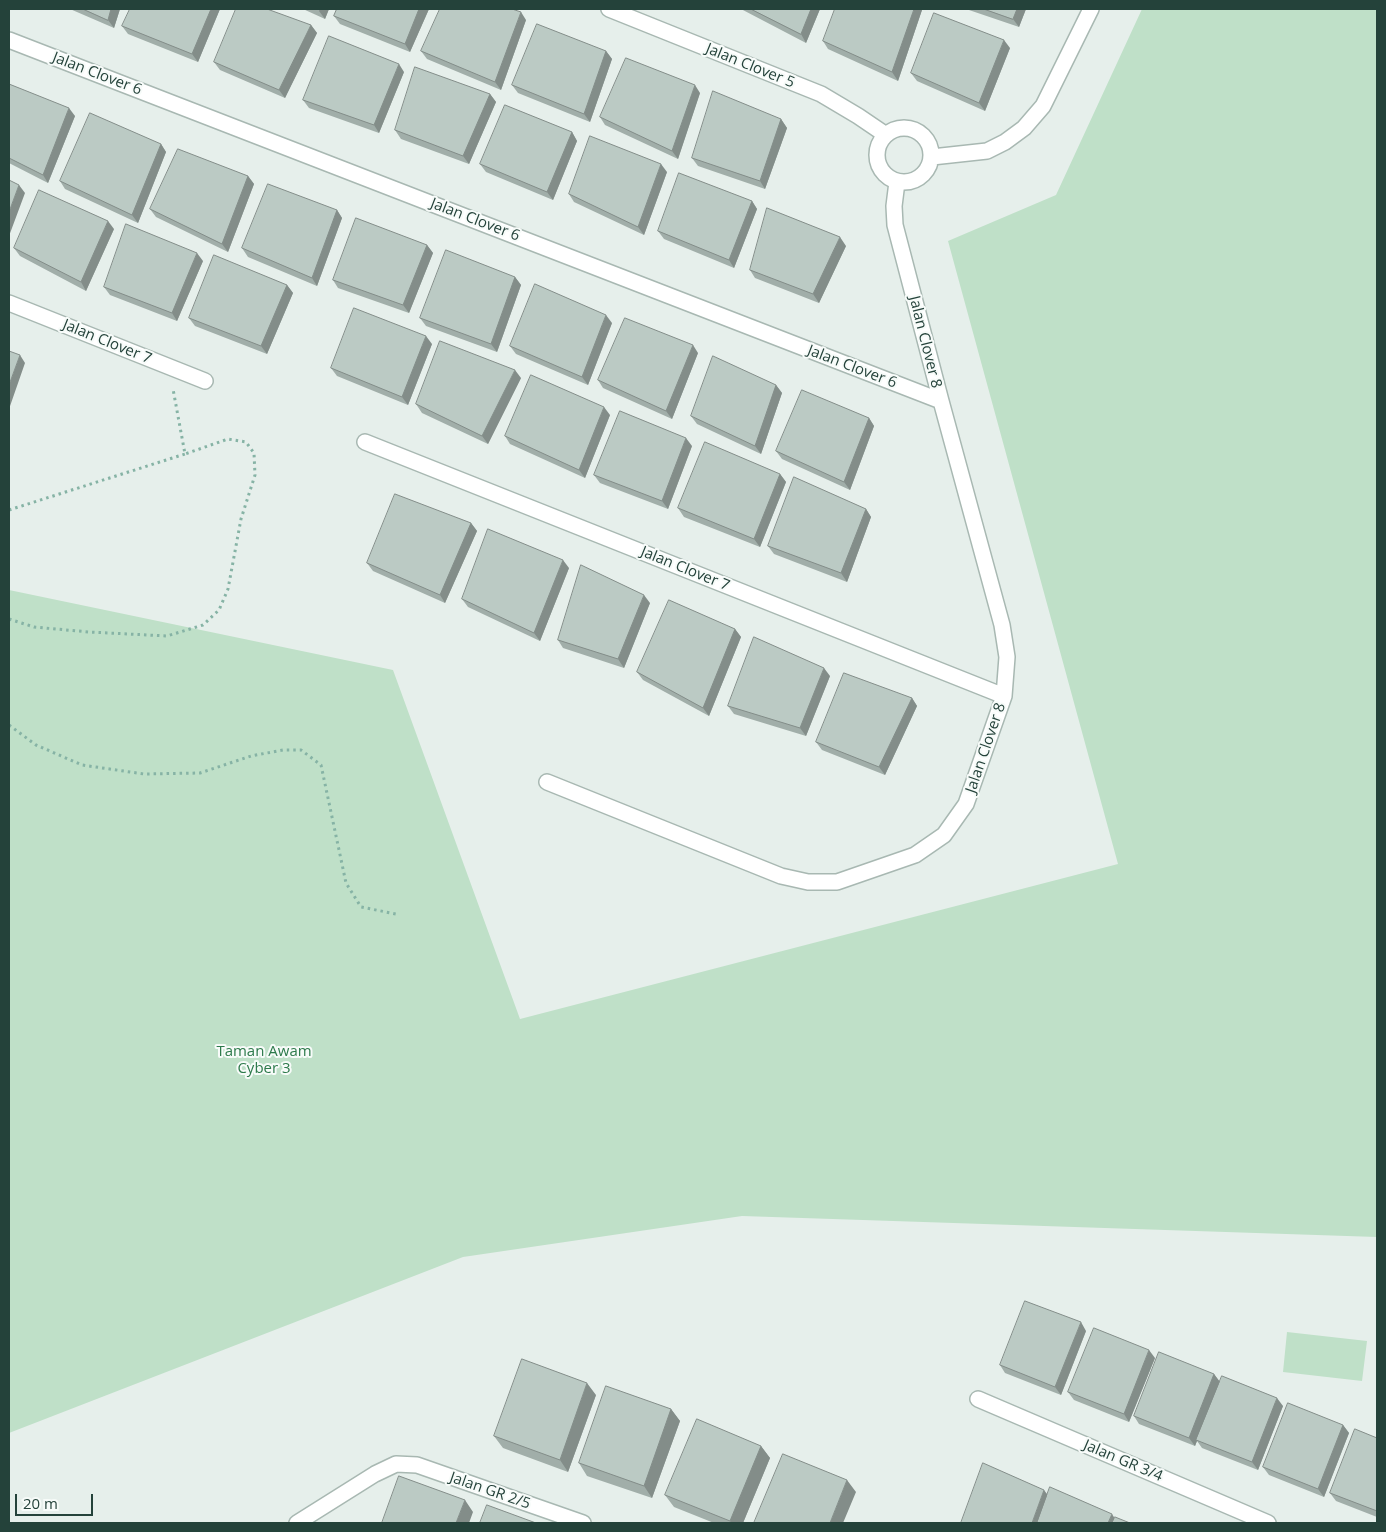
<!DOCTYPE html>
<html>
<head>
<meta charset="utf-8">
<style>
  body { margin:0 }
  #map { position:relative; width:1386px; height:1532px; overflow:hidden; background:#e6efeb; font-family:"Open Sans",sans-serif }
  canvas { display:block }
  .frame { position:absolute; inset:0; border:10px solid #24423a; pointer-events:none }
  .scale { position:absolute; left:15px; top:1494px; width:78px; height:22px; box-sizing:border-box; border:2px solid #24423a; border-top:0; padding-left:6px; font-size:15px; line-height:18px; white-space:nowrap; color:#24423a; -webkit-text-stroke:4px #f7fbf9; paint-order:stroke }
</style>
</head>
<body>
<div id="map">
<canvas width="1386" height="1532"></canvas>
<div class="frame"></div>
<div class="scale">20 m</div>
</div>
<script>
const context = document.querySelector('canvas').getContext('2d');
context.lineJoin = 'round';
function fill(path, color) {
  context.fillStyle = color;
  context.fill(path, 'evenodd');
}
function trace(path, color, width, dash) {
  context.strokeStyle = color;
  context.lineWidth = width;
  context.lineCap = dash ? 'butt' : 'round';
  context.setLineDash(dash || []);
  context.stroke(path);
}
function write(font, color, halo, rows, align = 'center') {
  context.font = font + ' "Open Sans",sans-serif';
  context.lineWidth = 4;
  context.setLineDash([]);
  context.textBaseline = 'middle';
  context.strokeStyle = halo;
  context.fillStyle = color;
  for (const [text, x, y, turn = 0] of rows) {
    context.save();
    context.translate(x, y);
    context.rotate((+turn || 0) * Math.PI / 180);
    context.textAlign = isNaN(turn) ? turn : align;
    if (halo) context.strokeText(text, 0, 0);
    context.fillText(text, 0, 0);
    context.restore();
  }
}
const green = new Path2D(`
  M1142 9H1377V1237L742 1216 463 1257 9 1433V590L393 670 520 1019 1118 864 948 241 1056 195Z
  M1287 1332 1367 1341 1362 1381 1283 1372Z`);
const path = new Path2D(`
  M9 510 185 454
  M9 619 34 627 89 632 167 636 203 625 219 610 228 589 241 519 255 475 254 453 246 442 228 439 185 454 173 389
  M9 725 36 745 82 765 144 774 200 773 251 756 283 750H301L321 765 346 883 361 907 396 914`);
const minor = new Path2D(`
  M609 9 821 94 858 116 886 135
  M9 40 941 401
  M877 155a27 27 0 1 1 54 0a27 27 0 1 1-54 0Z
  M932 157 987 151 1005 142 1024 128 1043 106 1091 9
  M9 303 205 381
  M365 442 1004 696
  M547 782 781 876 808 882H837L915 855 944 835 966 804 1004 696 1007 657 1002 625 941 401 895 225 894 206 897 182
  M978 1399 1268 1523
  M297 1523 375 1474 396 1464 417 1465 583 1523`);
const wall = new Path2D(`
  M70 9H120L114 28Z
  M220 9 198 62 128 34 122 26Z
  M303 9H329L325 19Z
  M337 9H429L410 52 340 24 334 16Z
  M741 9H820L806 43Z
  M966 9H1026L1019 27Z
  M922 10 898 81 828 49 823 41Z
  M526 20 501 90 427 59 421 51Z
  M311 25 317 33 285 98 220 70 214 62Z
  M1010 48 985 111 917 81 911 73Z
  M606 51 612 59 590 122 518 93 512 85Z
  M404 72 379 133 309 108 303 100Z
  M9 84 75 116 48 183 9 163Z
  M700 93 678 159 605 125 600 117Z
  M490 94 496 102 469 164 401 139 395 130Z
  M781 119 787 128 765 189 698 166 692 158Z
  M572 132 577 141 553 200 486 172 480 164Z
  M161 144 166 152 138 223 65 189 60 181Z
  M667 172 644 235 574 202 569 194Z
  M248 176 254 184 228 252 156 217 150 209Z
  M752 201 757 209 734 268 664 239 658 231Z
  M337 210 342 218 317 286 248 257 242 248Z
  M114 229 86 291 20 256 14 248Z
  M427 245 433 253 409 313 338 288 333 280Z
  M846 246 819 303 755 278 750 270Z
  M203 261 177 321 110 295 104 287Z
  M515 277 521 285 497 352 426 326 420 318Z
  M287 285 293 293 267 354 195 326 189 318Z
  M612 323 588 385 516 354 510 346Z
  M432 344 408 405 337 376 331 368Z
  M698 353 672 419 603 388 598 380Z
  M521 378 488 444 422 413 416 404Z
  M776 385 782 393 761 454 697 424 691 416Z
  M610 415 585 478 510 444 505 436Z
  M869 418 874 426 850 490 782 459 776 451Z
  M692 446 668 509 600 483 594 475Z
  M780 474 786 482 760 547 684 517 678 508Z
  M866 509 871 517 847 582 774 554 768 546Z
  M471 523 477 531 445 603 373 571 367 563Z
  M569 568 540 641 468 607 462 599Z
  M650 603 624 668 563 648 558 640Z
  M735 629 741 637 709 716 643 680 637 672Z
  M830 676 806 736 734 714 728 706Z
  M912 698 917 706 885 775 822 750 816 742Z
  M1086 1331 1061 1395 1005 1373 1000 1365Z
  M1155 1358 1129 1422 1074 1400 1068 1392Z
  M1214 1374 1219 1381 1283 1406 1258 1470 1202 1448 1197 1441 1195 1446 1139 1424 1134 1416Z
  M596 1395 568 1472 503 1448 494 1436Z
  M671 1409 680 1421 652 1498 587 1476 579 1463Z
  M1343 1425 1349 1433 1324 1497 1269 1475 1263 1467Z
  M1377 1438V1517L1336 1501 1330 1493Z
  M761 1446 770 1458 743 1523H714L674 1507 665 1495Z`);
const shadedWall = new Path2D(`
  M111 9H120L114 28 108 20Z
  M211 9H220L198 62 192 54Z
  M320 9H329L325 19 319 11Z
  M419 9H429L410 52 405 44Z
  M811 9H820L806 43 801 34Z
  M914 9H921L922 10 898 81 892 72Z
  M1017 9H1026L1019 27 1013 19Z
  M521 12 526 20 501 90 495 82Z
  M311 25 317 33 285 98 279 90Z
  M1004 40 1010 48 985 111 979 103Z
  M606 51 612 59 590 122 584 114Z
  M399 64 404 72 379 133 374 125Z
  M695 85 700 93 678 159 672 151Z
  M490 94 496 102 469 164 463 156Z
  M69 108 75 116 48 183 43 175Z
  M781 119 787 128 765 189 760 181Z
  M572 132 577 141 553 200 547 192Z
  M161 144 166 152 138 223 132 215Z
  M661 164 667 172 644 235 638 227Z
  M248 176 254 184 228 252 222 244Z
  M19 185 25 193 9 236V212Z
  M752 201 757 209 734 268 729 260Z
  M337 210 342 218 317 286 312 278Z
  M108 221 114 229 86 291 81 282Z
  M840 237 846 246 819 303 813 294Z
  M427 245 433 253 409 313 403 305Z
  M197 253 203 261 177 321 172 313Z
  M515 277 521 285 497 352 491 344Z
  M287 285 293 293 267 354 261 346Z
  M606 315 612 323 588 385 582 377Z
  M426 336 432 344 408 405 402 397Z
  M693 345 698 353 672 419 666 411Z
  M20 355 25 363 9 409V385Z
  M515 370 521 378 488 444 482 436Z
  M776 385 782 393 761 454 755 446Z
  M604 407 610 415 585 478 579 470Z
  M869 418 874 426 850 490 844 482Z
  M686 438 692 446 668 509 662 501Z
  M780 474 786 482 760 547 754 539Z
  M866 509 871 517 847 582 841 573Z
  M471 523 477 531 445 603 440 595Z
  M563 560 569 568 540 641 534 633Z
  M644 595 650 603 624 668 618 659Z
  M735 629 741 637 709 716 703 708Z
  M824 668 830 676 806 736 800 728Z
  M912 698 917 706 885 775 879 767Z
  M1081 1322 1086 1331 1061 1395 1055 1387Z
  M1149 1350 1155 1358 1129 1422 1124 1414Z
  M1214 1374 1220 1382 1195 1446 1189 1438Z
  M587 1383 596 1395 568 1472 560 1460Z
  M1277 1398 1283 1406 1258 1470 1252 1462Z
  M671 1409 680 1421 652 1498 644 1486Z
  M1343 1425 1349 1433 1324 1497 1318 1489Z
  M761 1446 770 1458 743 1523H731L730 1521Z
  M847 1480 856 1492 843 1523H830Z
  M1044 1490 1050 1498 1040 1523H1032Z
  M465 1500 473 1512 469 1523H456Z
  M1112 1514 1117 1522V1523H1108Z`);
const building = new Path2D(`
  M83 9H111L108 20Z
  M130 9H211L192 54 122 26Z
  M236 9H267L311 25 279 90 214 62Z
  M337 9H419L405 44 334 16Z
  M440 9H512L521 12 495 82 421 51Z
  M751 9H811L801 34Z
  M835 9H914L892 72 823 41Z
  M984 9H1017L1013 19Z
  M934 13 1004 40 979 103 911 73Z
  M537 24 606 51 584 114 512 85Z
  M329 36 399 64 374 125 303 100Z
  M626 58 695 85 672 151 600 117Z
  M415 67 490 94 463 156 395 130Z
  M9 84 69 108 43 175 9 158Z
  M713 91 781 119 760 181 692 158Z
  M505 105 572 132 547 192 480 164Z
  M90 113 161 144 132 215 60 181Z
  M590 136 661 164 638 227 569 194Z
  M178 149 248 176 222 244 150 209Z
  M679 173 752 201 729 260 658 231Z
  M9 180 19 185 9 212Z
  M268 184 337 210 312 278 242 248Z
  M39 190 108 221 81 282 14 248Z
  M767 208 840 237 813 294 750 270Z
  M356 218 427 245 403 305 333 280Z
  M126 224 197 253 172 313 104 287Z
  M446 250 515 277 491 344 420 318Z
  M214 255 287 285 261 346 189 318Z
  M535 284 606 315 582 377 510 346Z
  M354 308 426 336 402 397 331 368Z
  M625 318 693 345 666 411 598 380Z
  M440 341 515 370 482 436 416 404Z
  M9 351 20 355 9 385Z
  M713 356 776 385 755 446 691 416Z
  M531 375 604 407 579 470 505 436Z
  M802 390 869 418 844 482 776 451Z
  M620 411 686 438 662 501 594 475Z
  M705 442 780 474 754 539 678 508Z
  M794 477 866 509 841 573 768 546Z
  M395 494 471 523 440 595 367 563Z
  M488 529 563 560 534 633 462 599Z
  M581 565 644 595 618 659 558 640Z
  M669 600 735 629 703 708 637 672Z
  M754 637 824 668 800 728 728 706Z
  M844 673 912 698 879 767 816 742Z
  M1025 1301 1081 1322 1055 1387 1000 1365Z
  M1094 1328 1149 1350 1124 1414 1068 1392Z
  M1159 1352 1214 1374 1189 1438 1134 1416Z
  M522 1359 587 1383 560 1460 494 1436Z
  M1222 1376 1277 1398 1252 1462 1196 1440Z
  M606 1386 671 1409 644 1486 579 1463Z
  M1288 1403 1343 1425 1318 1489 1263 1467Z
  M697 1419 761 1446 730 1521 665 1495Z
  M1355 1429 1377 1438V1511L1330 1493Z
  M783 1454 847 1480 830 1523H754Z
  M983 1463 1044 1490 1032 1523H961Z
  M399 1476 465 1500 456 1523H382Z
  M1050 1487 1112 1514 1108 1523H1037Z
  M487 1505 536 1523H480Z
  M1115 1517 1130 1523H1112Z`);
const streetNames = [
  ["Jalan Clover 5",750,66,22],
  ["Jalan Clover 6",97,74,21],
  ["Jalan Clover 6",475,220,21],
  ["Jalan Clover 7",107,342,22],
  ["Jalan Clover 8",925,342,76],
  ["Jalan Clover 6",852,367,21],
  ["Jalan Clover 7",685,569,22],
  ["Jalan Clover 8",986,748,-71],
  ["Jalan GR 3/4",1123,1461,23],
  ["Jalan GR 2/5",490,1491,19]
];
const parkNames = [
  ["Taman Awam",264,1052],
  ["Cyber 3",264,1069]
];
fill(green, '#bfe0c8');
trace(minor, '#a8b8b2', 18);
trace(path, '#86b3a5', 3, [2.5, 4]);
trace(minor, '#fff', 15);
fill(wall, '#a1aea9');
fill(shadedWall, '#838d89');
fill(building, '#bbcac4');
trace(building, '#838d89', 1);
write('15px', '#24423a', '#f7fbf9', streetNames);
write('15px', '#2d7a4b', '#f7fbf9', parkNames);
</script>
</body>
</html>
